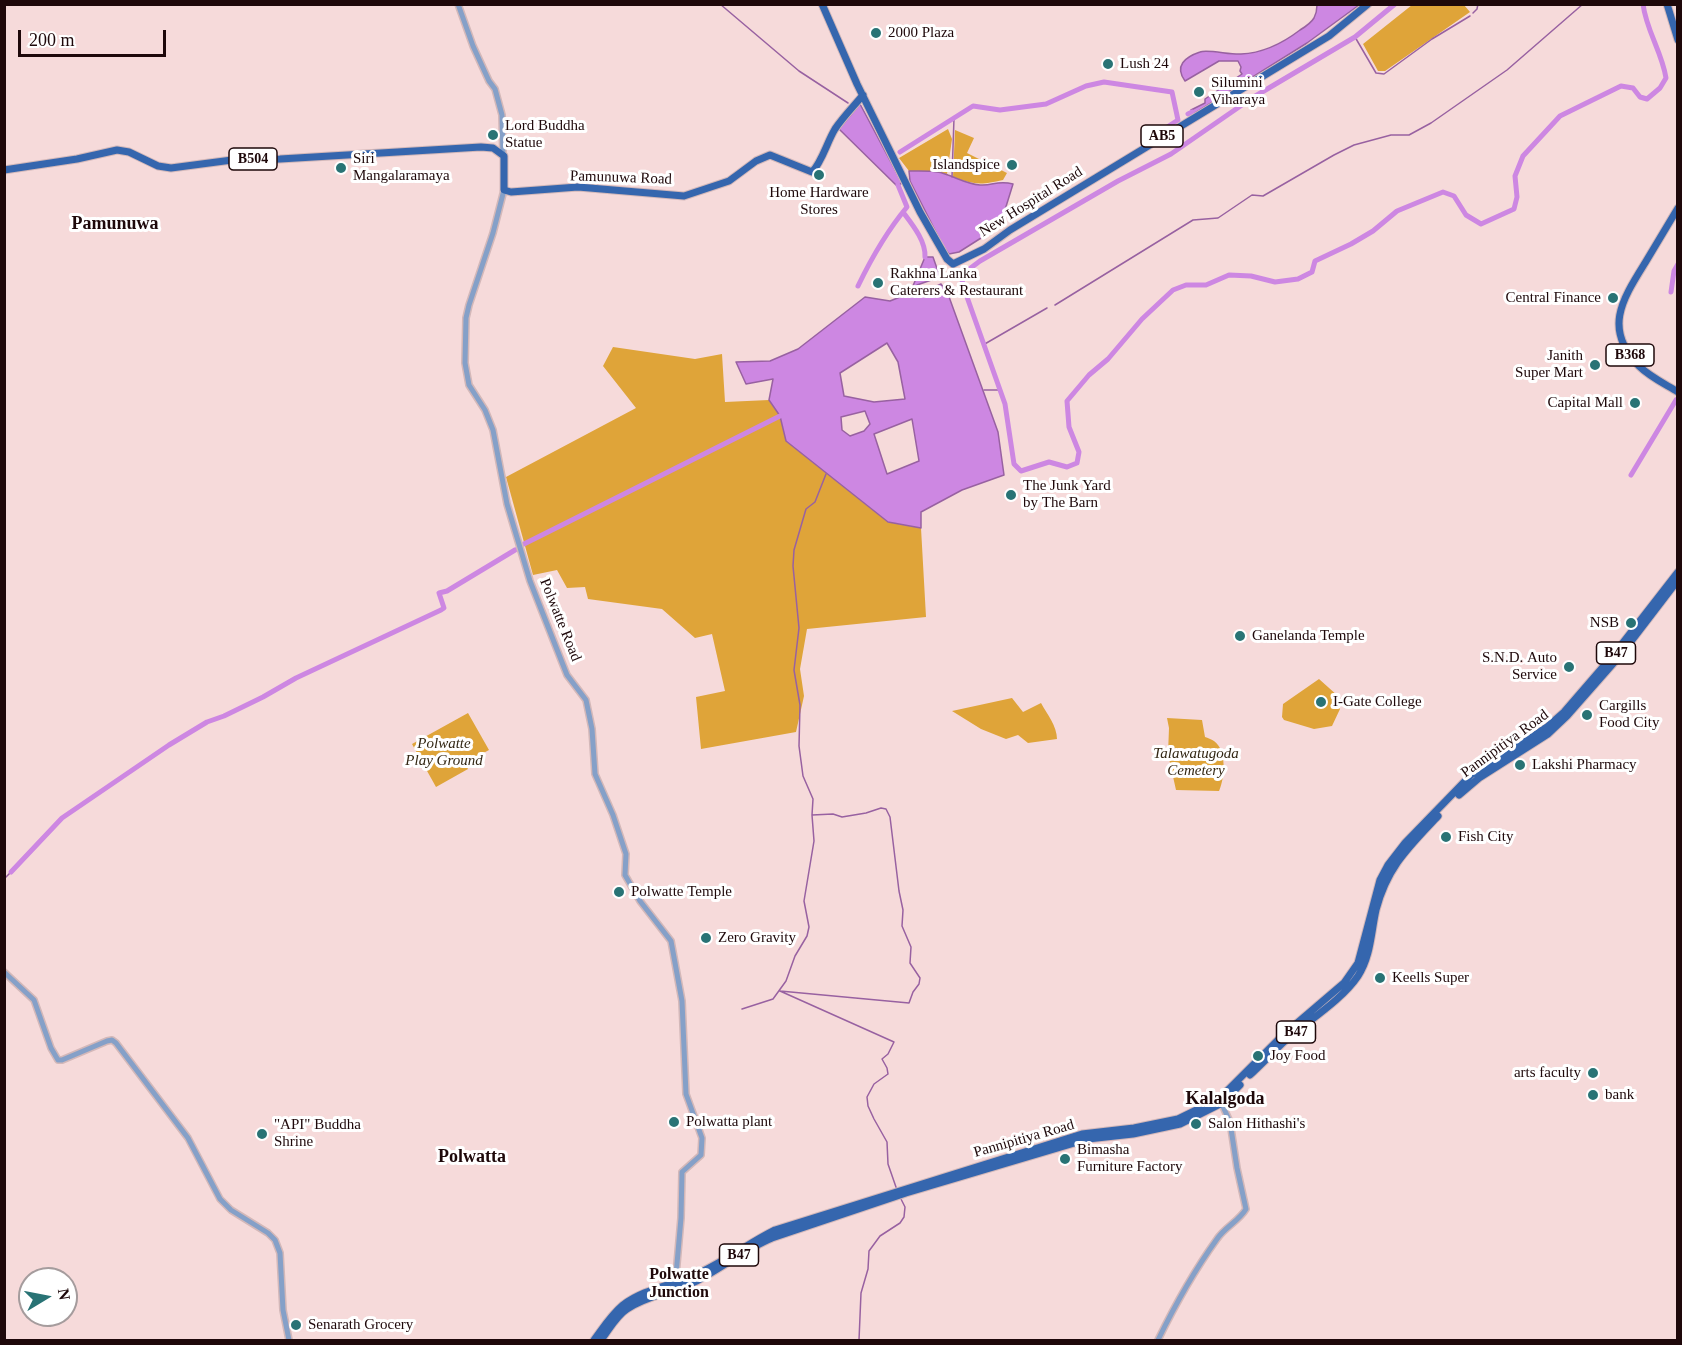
<!DOCTYPE html>
<html>
<head>
<meta charset="utf-8">
<style>
  body { margin:0 }
  #map { position:relative; width:1682px; height:1345px; overflow:hidden; background:#f6dada; font-family:Georgia,serif }
  canvas { display:block }
  .frame { position:absolute; inset:0; border:6px solid #1e080a; pointer-events:none }
  .north { position:absolute; left:18px; top:1267px; width:60px; height:60px; box-sizing:border-box; background:#fff; border:2px solid #a59c9d; border-radius:50%; rotate:80deg; font-size:16px; font-weight:700; line-height:24px; text-align:center; color:#1e080a }
  .north::after { content:''; display:block; margin:auto; width:21px; height:27px; background:#297375; clip-path:polygon(50% 0,100% 100%,50% 72%,0 100%) }
  .scale { position:absolute; left:18px; top:30px; width:148px; height:27px; box-sizing:border-box; border:3px solid #1e080a; border-top:0; padding-left:8px; font-size:18px; line-height:21px; white-space:nowrap; color:#1e080a; -webkit-text-stroke:4px #fff; paint-order:stroke }
</style>
</head>
<body>
<div id="map">
<canvas width="1682" height="1345"></canvas>
<div class="frame"></div>
<div class="north">N</div>
<div class="scale">200 m</div>
</div>
<script>
const context = document.querySelector('canvas').getContext('2d');
context.lineJoin = 'round';
function fill(path, color) {
  context.fillStyle = color;
  context.fill(path, 'evenodd');
}
function trace(path, color, width, dash) {
  context.strokeStyle = color;
  context.lineWidth = width;
  context.lineCap = dash ? 'butt' : 'round';
  context.setLineDash(dash || []);
  context.stroke(path);
}
function write(font, color, halo, rows, align = 'center') {
  context.font = font + ' Georgia,serif';
  context.lineWidth = 6;
  context.setLineDash([]);
  context.textBaseline = 'middle';
  context.strokeStyle = halo;
  context.fillStyle = color;
  for (const [text, x, y, turn = 0] of rows) {
    context.save();
    context.translate(x, y);
    context.rotate((+turn || 0) * Math.PI / 180);
    context.textAlign = isNaN(turn) ? turn : align;
    if (halo) context.strokeText(text, 0, 0);
    context.fillText(text, 0, 0);
    context.restore();
  }
}
const green = new Path2D(`
  M1412 5H1464L1470 12 1385 71H1378L1363 44Z
  M948 129 952 139 947 174 928 171H909L899 158Z
  M955 130 974 138 967 153 1007 173 1003 180C981 185 975 185 953 177Z
  M613 347 695 359 722 354 725 402 769 400 780 416 786 441 888 522 921 528 926 617 807 629 800 669 804 696 796 732 701 749 696 697 725 691 712 634 695 638 662 609 588 599 585 587 567 588 557 570 533 575 506 477 636 408 603 366Z
  M1319 679 1338 696 1340 709 1332 726 1314 729 1284 720 1282 717 1283 704Z
  M1012 698 1023 712 1041 703C1047 714 1057 726 1057 739L1028 743 1018 735 1006 739 981 729 952 711Z
  M468 713 489 750 465 763 468 769 436 787 412 744Z
  M1167 718 1202 720 1205 737C1208 738 1211 739 1214 741 1227 750 1225 778 1219 791L1176 790 1168 754 1169 728Z`);
const water = new Path2D(`
  M1317 5H1359L1307 43 1192 115 1191 110 1205 103V99L1242 74 1240 71 1241 67 1238 61H1219L1185 81C1174 66 1185 57 1200 52 1207 49 1231 55 1241 54 1264 53 1283 43 1300 30 1305 27 1311 23 1314 18 1316 14 1317 9 1317 5Z
  M860 104 902 183 897 186 839 129Z
  M909 171C922 171 936 170 948 175 959 179 968 184 980 185 993 186 997 180 1013 184L1000 226 959 252 949 254 943 246 910 181Z
  M925 257H933L940 277 917 285 918 295 941 284 948 294 998 432 1004 475 962 490 921 512V528L888 522 786 441 780 416 769 400 773 379 746 384 736 362 770 361 798 349 865 297 890 301 910 293ZM887 343 898 362 905 399 874 402 844 396 840 373ZM865 411 870 424 864 431 850 436 842 430 841 417ZM912 419 919 461 887 474 874 434Z`);
const stream = new Path2D(`
  M720 4 799 71 848 103
  M1473 13 1477 9 1478 4
  M1355 37 1376 73 1384 74 1432 39 1470 16
  M952 177 954 118
  M1055 305 1193 220 1218 218 1252 195 1263 196 1334 155 1354 145 1391 135H1409L1431 123 1507 70 1583 4
  M983 345 1047 308
  M984 390H999
  M826 474 815 502 806 509 794 550 793 566 799 628 794 670 800 705 799 746 803 776 813 799 812 815 833 814 842 817 866 813 881 808 886 809 890 817 899 891 903 910 902 926 911 947 910 963 920 978 919 984 913 992 909 1003 780 991 894 1042 888 1054 882 1059 887 1068 888 1074 874 1084 867 1097 868 1106 874 1119 887 1142 888 1164 897 1190
  M4 879 11 872
  M742 1009 773 999 786 981 795 956 807 936 809 927 804 901 814 841 812 815
  M859 1340 861 1293 868 1269 869 1251 880 1236 900 1223 904 1217 905 1207 900 1197`);
const canal = new Path2D(`
  M1395 4 1355 37 1252 98 1171 154 1118 181 980 261 964 273 962 283 1005 404 1014 464 1021 471 1049 462 1067 467 1077 463 1079 452 1069 427 1067 401 1089 375 1108 359 1142 319 1173 290 1186 285H1206L1229 275 1251 276 1275 282 1298 279 1312 272 1315 261 1351 244 1373 231 1397 211 1443 192 1454 196 1466 215 1481 224 1514 209 1517 197 1515 176 1523 156 1560 116 1621 86 1633 88 1640 97 1647 99 1660 88 1666 78C1662 52 1646 30 1643 4
  M1188 114 1192 112
  M900 152 973 106 1000 110 1046 104 1086 86 1104 82 1172 92 1178 120 1155 135
  M903 212C912 224 926 241 925 257
  M858 286C872 257 887 231 907 207L898 185
  M1671 292 1674 271 1678 264
  M1631 475 1676 400
  M524 544 780 416
  M11 872 62 818 169 745 207 722 224 716 263 697 296 678 441 610 444 608 439 593 447 591 515 550`);
const minor = new Path2D(`
  M458 4 473 46 489 81 495 89 502 115 503 156
  M504 190 493 233 469 305 466 318 465 363 469 385 485 410 493 430 507 504 530 581 567 675 586 700 592 729 595 774 613 815 626 854 625 875 640 901 671 941 682 1001 686 1094 702 1138 701 1155 682 1172 681 1218 676 1275 678 1285
  M4 972 34 1000 51 1048 58 1060H62L107 1041 112 1040 116 1043 188 1138 220 1199 231 1210 268 1233 275 1240 280 1253 283 1310 289 1340
  M1158 1340C1175 1305 1194 1271 1217 1239 1225 1227 1239 1221 1246 1209L1237 1168 1230 1122 1220 1100`);
const major = new Path2D(`
  M822 4 857 84 920 212 947 259 953 264 984 249 1010 230 1329 36 1368 4
  M1667 4 1678 40
  M4 170 77 159 117 150 129 152 158 166 171 168 232 160 280 159 481 147 493 148 504 156V190L511 192 578 187 684 196 729 181 756 161 770 155 812 172C822 162 827 142 835 129 843 117 854 106 863 95
  M1678 208C1667 226 1656 245 1645 263 1622 300 1603 329 1639 366 1650 377 1665 384 1678 392
  M1459 795 1479 778 1548 734 1567 716 1619 657 1678 580
  M1250 1075C1262 1064 1274 1051 1286 1040 1308 1021 1342 1000 1358 976 1371 956 1371 932 1376 910 1387 867 1409 847 1438 816
  M594 1340C603 1328 611 1315 623 1305 645 1288 675 1285 699 1273 725 1261 749 1243 775 1230L1082 1134 1134 1128 1178 1119 1219 1099 1282 1036 1344 983 1358 963 1380 880 1388 865 1405 843 1471 775 1526 741 1547 727 1564 712 1615 653 1678 572
  M601 1340C609 1330 616 1316 627 1309 651 1293 680 1292 704 1277 727 1264 748 1248 772 1238L906 1193 1088 1139 1133 1134 1180 1124 1222 1103 1240 1085`);
const markers = [
  [876,33,6,"#297375"],
  [1108,64,6,"#297375"],
  [1199,92,6,"#297375"],
  [493,135,6,"#297375"],
  [1012,165,6,"#297375"],
  [341,168,6,"#297375"],
  [819,175,6,"#297375"],
  [878,283,6,"#297375"],
  [1613,298,6,"#297375"],
  [1595,365,6,"#297375"],
  [1635,403,6,"#297375"],
  [1011,495,6,"#297375"],
  [1631,623,6,"#297375"],
  [1240,636,6,"#297375"],
  [1569,667,6,"#297375"],
  [1321,702,6,"#297375"],
  [1587,715,6,"#297375"],
  [1520,765,6,"#297375"],
  [1446,837,6,"#297375"],
  [619,892,6,"#297375"],
  [706,938,6,"#297375"],
  [1380,978,6,"#297375"],
  [1258,1056,6,"#297375"],
  [1593,1073,6,"#297375"],
  [1593,1095,6,"#297375"],
  [674,1122,6,"#297375"],
  [1196,1124,6,"#297375"],
  [262,1134,6,"#297375"],
  [1065,1159,6,"#297375"],
  [296,1325,6,"#297375"]
];
const shields = [
  [1162,136,42],
  [253,159,48],
  [1630,355,48],
  [1616,653,39],
  [1296,1032,39],
  [739,1255,39]
];
const shieldNames = [
  ["AB5",1162,136],
  ["B504",253,159],
  ["B368",1630,355],
  ["B47",1616,653],
  ["B47",1296,1032],
  ["B47",739,1255]
];
const poiNames = [
  ["2000 Plaza",888,33],
  ["Lush 24",1120,64],
  ["Silumini",1211,83],
  ["Viharaya",1211,100],
  ["Lord Buddha",505,126],
  ["Statue",505,143],
  ["Siri",353,159],
  ["Mangalaramaya",353,176],
  ["Islandspice",1000,165,"right"],
  ["Home Hardware",819,193,"center"],
  ["Stores",819,210,"center"],
  ["Rakhna Lanka",890,274],
  ["Caterers & Restaurant",890,291],
  ["Central Finance",1601,298,"right"],
  ["Janith",1583,356,"right"],
  ["Super Mart",1583,373,"right"],
  ["Capital Mall",1623,403,"right"],
  ["The Junk Yard",1023,486],
  ["by The Barn",1023,503],
  ["NSB",1619,623,"right"],
  ["Ganelanda Temple",1252,636],
  ["S.N.D. Auto",1557,658,"right"],
  ["Service",1557,675,"right"],
  ["I-Gate College",1333,702],
  ["Cargills",1599,706],
  ["Food City",1599,723],
  ["Lakshi Pharmacy",1532,765],
  ["Fish City",1458,837],
  ["Polwatte Temple",631,892],
  ["Zero Gravity",718,938],
  ["Keells Super",1392,978],
  ["Joy Food",1270,1056],
  ["arts faculty",1581,1073,"right"],
  ["bank",1605,1095],
  ["Polwatta plant",686,1122],
  ["Salon Hithashi's",1208,1124],
  ["\"API\" Buddha",274,1125],
  ["Shrine",274,1142],
  ["Bimasha",1077,1150],
  ["Furniture Factory",1077,1167],
  ["Senarath Grocery",308,1325]
];
const streetNames = [
  ["Pamunuwa Road",621,178,2],
  ["New Hospital Road",1031,202,-32],
  ["Polwatte Road",560,620,68],
  ["Pannipitiya Road",1505,744,-36],
  ["Pannipitiya Road",1024,1139,-16]
];
const parkNames = [
  ["Polwatte",444,744],
  ["Play Ground",444,761],
  ["Talawatugoda",1196,754],
  ["Cemetery",1196,771]
];
const neighbourhoodNames = [
  ["Polwatte",679,1275],
  ["Junction",679,1293]
];
const quarterNames = [
  ["Pamunuwa",115,224],
  ["Kalalgoda",1225,1099],
  ["Polwatta",472,1157]
];
fill(green, '#dfa439');
fill(water, '#cd87e2');
trace(water, '#9861a1', 1.5);
trace(stream, '#9861a1', 1.5);
trace(canal, '#cd87e2', 5);
trace(minor, '#d3b8b9', 8);
trace(major, '#d3b8b9', 9);
trace(minor, '#85a0c8', 5);
trace(major, '#3566ae', 7);
for (const [x, y, r, color] of markers) {
  const dot = new Path2D();
  dot.arc(x, y, r, 0, 2 * Math.PI);
  context.fillStyle = color;
  context.fill(dot);
  trace(dot, '#fff', 2);
}
for (const [x, y, w] of shields) {
  const box = new Path2D();
  box.roundRect(x - w / 2, y - 11, w, 22, 4.5);
  context.fillStyle = '#fff';
  context.fill(box);
  trace(box, '#1e080a', 1.5);
}
write('bold 14px', '#1e080a', null, shieldNames);
write('15px', '#1e080a', '#fff', poiNames, 'left');
write('15px', '#1e080a', '#fff', streetNames);
write('italic 15px', '#332714', '#fff', parkNames);
write('bold 16px', '#1e080a', '#fff', neighbourhoodNames);
write('bold 18px', '#1e080a', '#fff', quarterNames);
</script>
</body>
</html>
